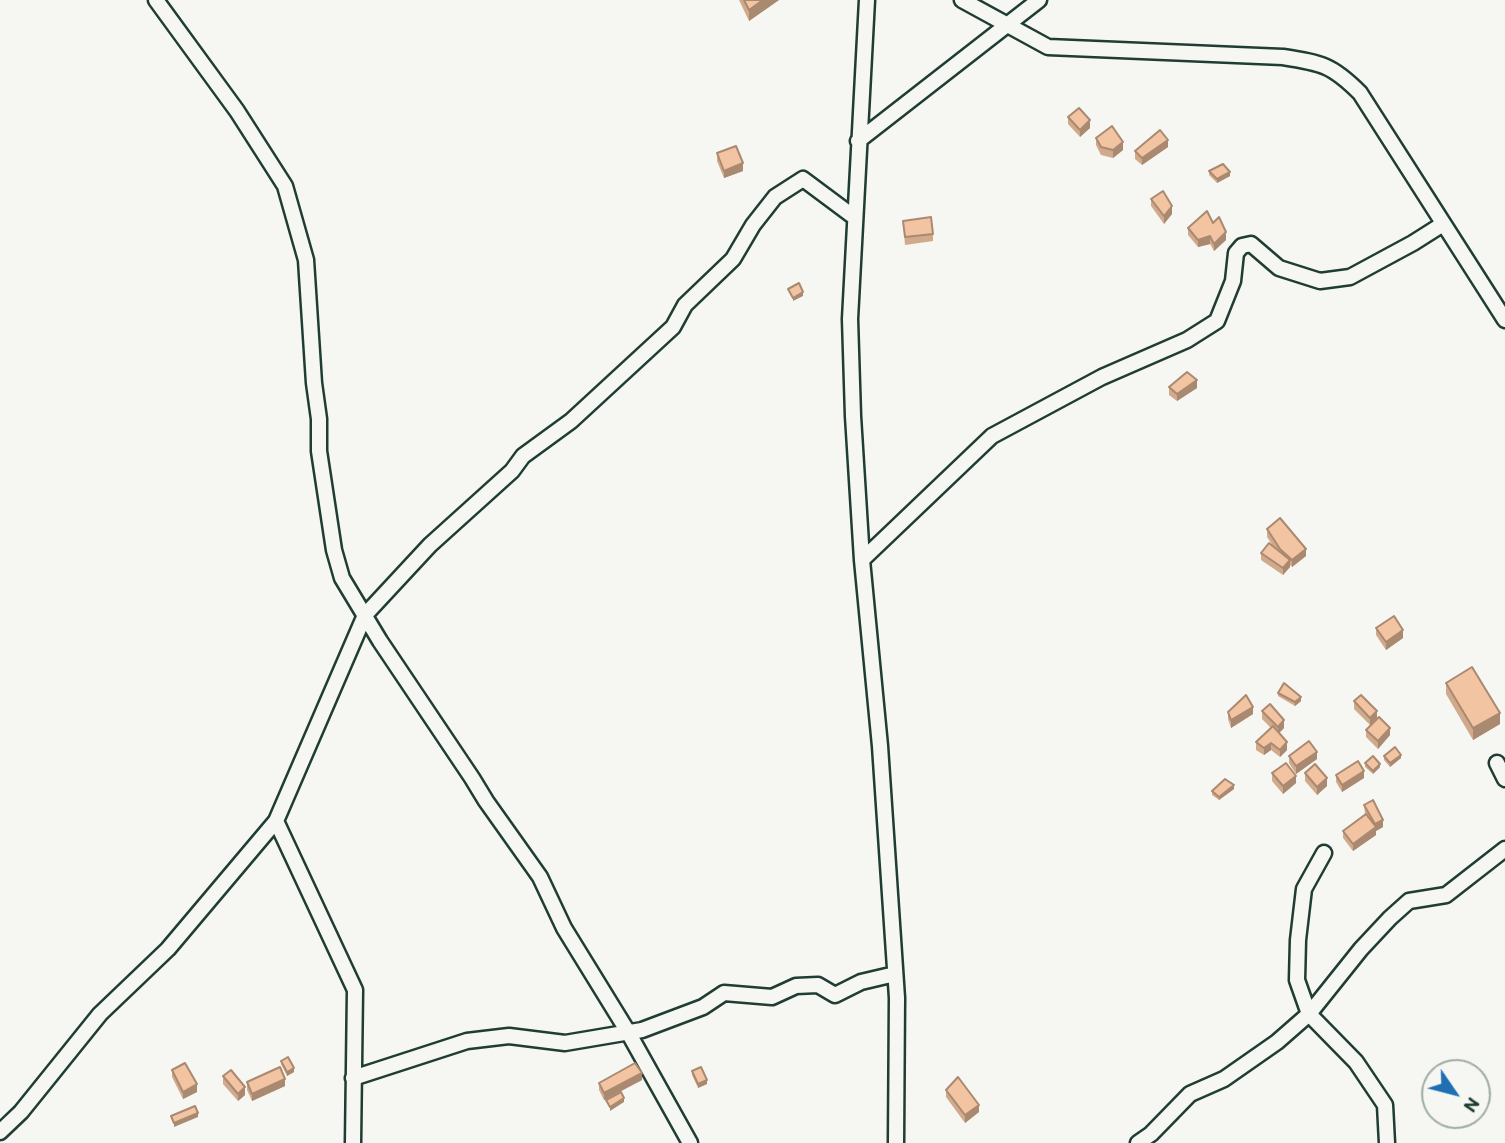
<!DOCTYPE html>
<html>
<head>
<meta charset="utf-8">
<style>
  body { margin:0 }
  #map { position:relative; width:1505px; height:1143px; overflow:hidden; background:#f6f6f2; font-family:Itim,sans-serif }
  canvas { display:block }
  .north { position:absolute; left:1421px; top:1059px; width:70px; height:70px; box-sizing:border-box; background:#f6f6f2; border:2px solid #a0aca6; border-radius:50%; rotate:125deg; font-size:19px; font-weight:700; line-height:28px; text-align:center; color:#1f3d34 }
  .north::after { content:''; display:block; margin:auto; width:24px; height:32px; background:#1f6fb2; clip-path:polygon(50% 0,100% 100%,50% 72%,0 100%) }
</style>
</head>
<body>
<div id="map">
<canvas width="1505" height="1143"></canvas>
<div class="north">N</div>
</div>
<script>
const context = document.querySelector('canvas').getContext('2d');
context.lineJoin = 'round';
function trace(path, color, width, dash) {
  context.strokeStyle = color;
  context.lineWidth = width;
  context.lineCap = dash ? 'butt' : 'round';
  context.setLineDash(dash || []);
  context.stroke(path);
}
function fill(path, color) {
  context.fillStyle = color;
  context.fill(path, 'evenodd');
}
const street = new Path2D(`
  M156 0 237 111 285 186 306 260 314 383 319 419V451L334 550 342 578 380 641 472 778 486 801 540 877 564 928 628 1032 690 1143
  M867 0 850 319 853 416 862 560 880 746 897 998 896 1143
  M962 0 1048 47 1283 57C1322 63 1332 65 1360 93L1505 320
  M858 141 1039 0
  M862 560 992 436 1102 377 1187 340 1217 321 1233 281 1236 253 1242 246 1251 244 1279 268 1320 281 1350 277 1413 243 1443 224
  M1497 763 1505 779
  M276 821 355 990 353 1143
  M1324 853 1304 889 1298 940 1297 980 1309 1014 1356 1062 1385 1105 1387 1143
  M353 1078 467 1041 509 1036 565 1043 642 1030 703 1007 724 993 772 997 796 986 818 985 835 995 861 982 895 974
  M0 1132 21 1112 100 1014 168 949 276 821 365 615 430 545 512 471 523 456 571 421 673 327 685 305 733 259 753 225 775 197 803 179 854 217
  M1138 1143 1151 1134 1190 1094 1224 1079 1277 1042 1309 1014 1361 949 1390 918 1409 901 1446 895 1505 849`);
const wall = new Path2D(`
  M739 0H779L749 21Z
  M1068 117 1090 128 1080 137 1068 124Z
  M1096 138 1123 150 1113 158 1101 155 1096 145Z
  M1168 147 1142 165 1135 159V151Z
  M717 153 743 171 724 178 717 161Z
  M1209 171 1230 176 1217 183 1209 175Z
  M1151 199 1172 214 1164 224 1151 206Z
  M903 221 933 234V241L905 245Z
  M1213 223 1226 240 1214 251 1210 244 1198 247 1188 235V228Z
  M1169 387 1197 388 1177 401 1169 395Z
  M1267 529 1306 556 1292 567 1290 565V567L1283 575 1261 560V553L1273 546 1267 537Z
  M1376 628 1403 638 1386 650 1376 635Z
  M1446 683 1500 724 1473 740 1446 694Z
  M1278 693 1301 701 1295 706 1278 696Z
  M1354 701 1377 718 1370 725 1354 709Z
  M1262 711 1284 728 1279 733 1287 750 1280 757 1271 750 1264 755 1256 750V742L1271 728 1262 719Z
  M1228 712 1253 714 1231 728 1228 719Z
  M1366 730 1390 735 1378 749 1366 737Z
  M1289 756 1317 759 1296 774 1289 763Z
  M1384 756 1401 758 1390 767 1384 760Z
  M1365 763 1380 767 1373 774 1365 767Z
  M1272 773 1296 783 1283 794 1272 781Z
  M1305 773 1327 786 1317 795 1305 781Z
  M1336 775 1364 778 1342 792 1336 782Z
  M1234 789 1219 800 1212 795V791Z
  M1364 805 1383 827 1376 831V835L1353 851 1343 838V831L1365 814Z
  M281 1061 294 1072 287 1076 281 1064Z
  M172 1070 197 1092 183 1099 172 1077Z
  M692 1071 707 1084 698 1088 692 1075Z
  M223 1076 245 1095 238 1101 223 1084Z
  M642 1080 604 1100 599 1090V1083Z
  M247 1082 285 1086 252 1101 247 1090Z
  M946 1090 979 1112 965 1123 946 1097Z`);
const shadedWall = new Path2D(`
  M763 0H779L749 21V10Z
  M1090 120V128L1080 137V130Z
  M1168 140V147L1142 165V158Z
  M1123 142V150L1113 158V150Z
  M743 163V171L724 178V171Z
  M1230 172V176L1217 183V179Z
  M1172 206V214L1164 224V216Z
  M1226 232V240L1214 251V244Z
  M1210 236V244L1198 247V240Z
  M803 292V296L793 301V298Z
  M1197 380V388L1177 401V394Z
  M1306 549V556L1292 567V560Z
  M1290 560V567L1283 575V568Z
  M1403 630V638L1386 650V642Z
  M1301 697V701L1295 706V702Z
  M1253 707V714L1231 728V720Z
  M1377 711V718L1370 725V718Z
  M1500 713V724L1473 740V728Z
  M1284 720V728L1278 734V727Z
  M1390 728V735L1378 749V741Z
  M1287 742V750L1280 757V750Z
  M1271 743V750L1264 755V748Z
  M1317 752V759L1296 774V766Z
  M1401 755V758L1390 767V763Z
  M1380 764V767L1373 774V771Z
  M1364 771V778L1342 792V785Z
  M1296 776V783L1283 794V786Z
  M1327 778V786L1317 795V787Z
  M1234 785V789L1219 800V797Z
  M1383 820V827L1376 831V835L1353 851V844L1375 828V824Z
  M294 1068V1072L287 1076V1072Z
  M642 1073V1080L604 1100V1093Z
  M285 1079V1086L252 1101V1094Z
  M707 1080V1084L698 1088V1084Z
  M197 1084V1092L183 1099V1092Z
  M245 1087V1095L238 1101V1094Z
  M624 1098V1102L610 1111V1107Z
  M979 1105V1112L965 1123V1115Z
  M198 1113V1117L174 1127V1123Z`);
const building = new Path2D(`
  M744 0H763L749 10Z
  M1079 108 1090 120 1080 130 1068 117Z
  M1112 126 1123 142 1113 150 1101 147 1096 138Z
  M1160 130 1168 140 1142 158 1135 151Z
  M736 146 743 163 724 171 717 153Z
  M1223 164 1230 172 1217 179 1209 171Z
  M1163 191 1172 206 1164 216 1151 199Z
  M1207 211 1213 223 1219 217 1226 232 1214 244 1210 236 1198 240 1188 228Z
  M931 217 933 234 905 237 903 221Z
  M799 283 803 292 793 298 788 289Z
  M1187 372 1197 380 1177 394 1169 387Z
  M1280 518 1306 549 1292 560 1280 549 1267 529Z
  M1269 543 1290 560 1283 568 1261 553Z
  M1394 616 1403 630 1386 642 1376 628Z
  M1472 667 1500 713 1473 728 1446 683Z
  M1284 683 1301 697 1295 702 1278 693Z
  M1246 695 1253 707 1231 720 1228 712Z
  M1361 695 1377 711 1370 718 1354 701Z
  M1270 704 1284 720 1278 727 1262 711Z
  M1379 717 1390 728 1378 741 1366 730Z
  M1273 726 1287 742 1280 750 1271 743 1264 748 1256 742Z
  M1309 741 1317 752 1296 766 1289 756Z
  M1395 747 1401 755 1390 763 1384 756Z
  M1373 756 1380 764 1373 771 1365 763Z
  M1358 761 1364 771 1342 785 1336 775Z
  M1286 763 1296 776 1283 786 1272 773Z
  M1315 764 1327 778 1317 787 1305 773Z
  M1225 779 1234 785 1219 797 1212 791Z
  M1373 800 1383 820 1375 824 1364 805Z
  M1366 814 1376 827 1353 844 1343 831Z
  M288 1057 294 1068 287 1072 281 1061Z
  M185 1063 197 1084 183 1092 172 1070Z
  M635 1063 642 1073 604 1093 599 1083Z
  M280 1067 285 1079 252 1094 247 1082Z
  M701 1067 707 1080 698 1084 692 1071Z
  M231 1070 245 1087 238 1094 223 1076Z
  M958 1077 979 1105 965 1115 946 1090Z
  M621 1092 624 1098 610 1107 606 1100Z
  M195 1106 198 1113 174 1123 171 1116Z`);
trace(street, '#1f3d34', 19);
trace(street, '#f6f6f2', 14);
fill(wall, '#d1a98b');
fill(shadedWall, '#aa8971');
fill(building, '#f3c4a2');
trace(building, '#aa8971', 2);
</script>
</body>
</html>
